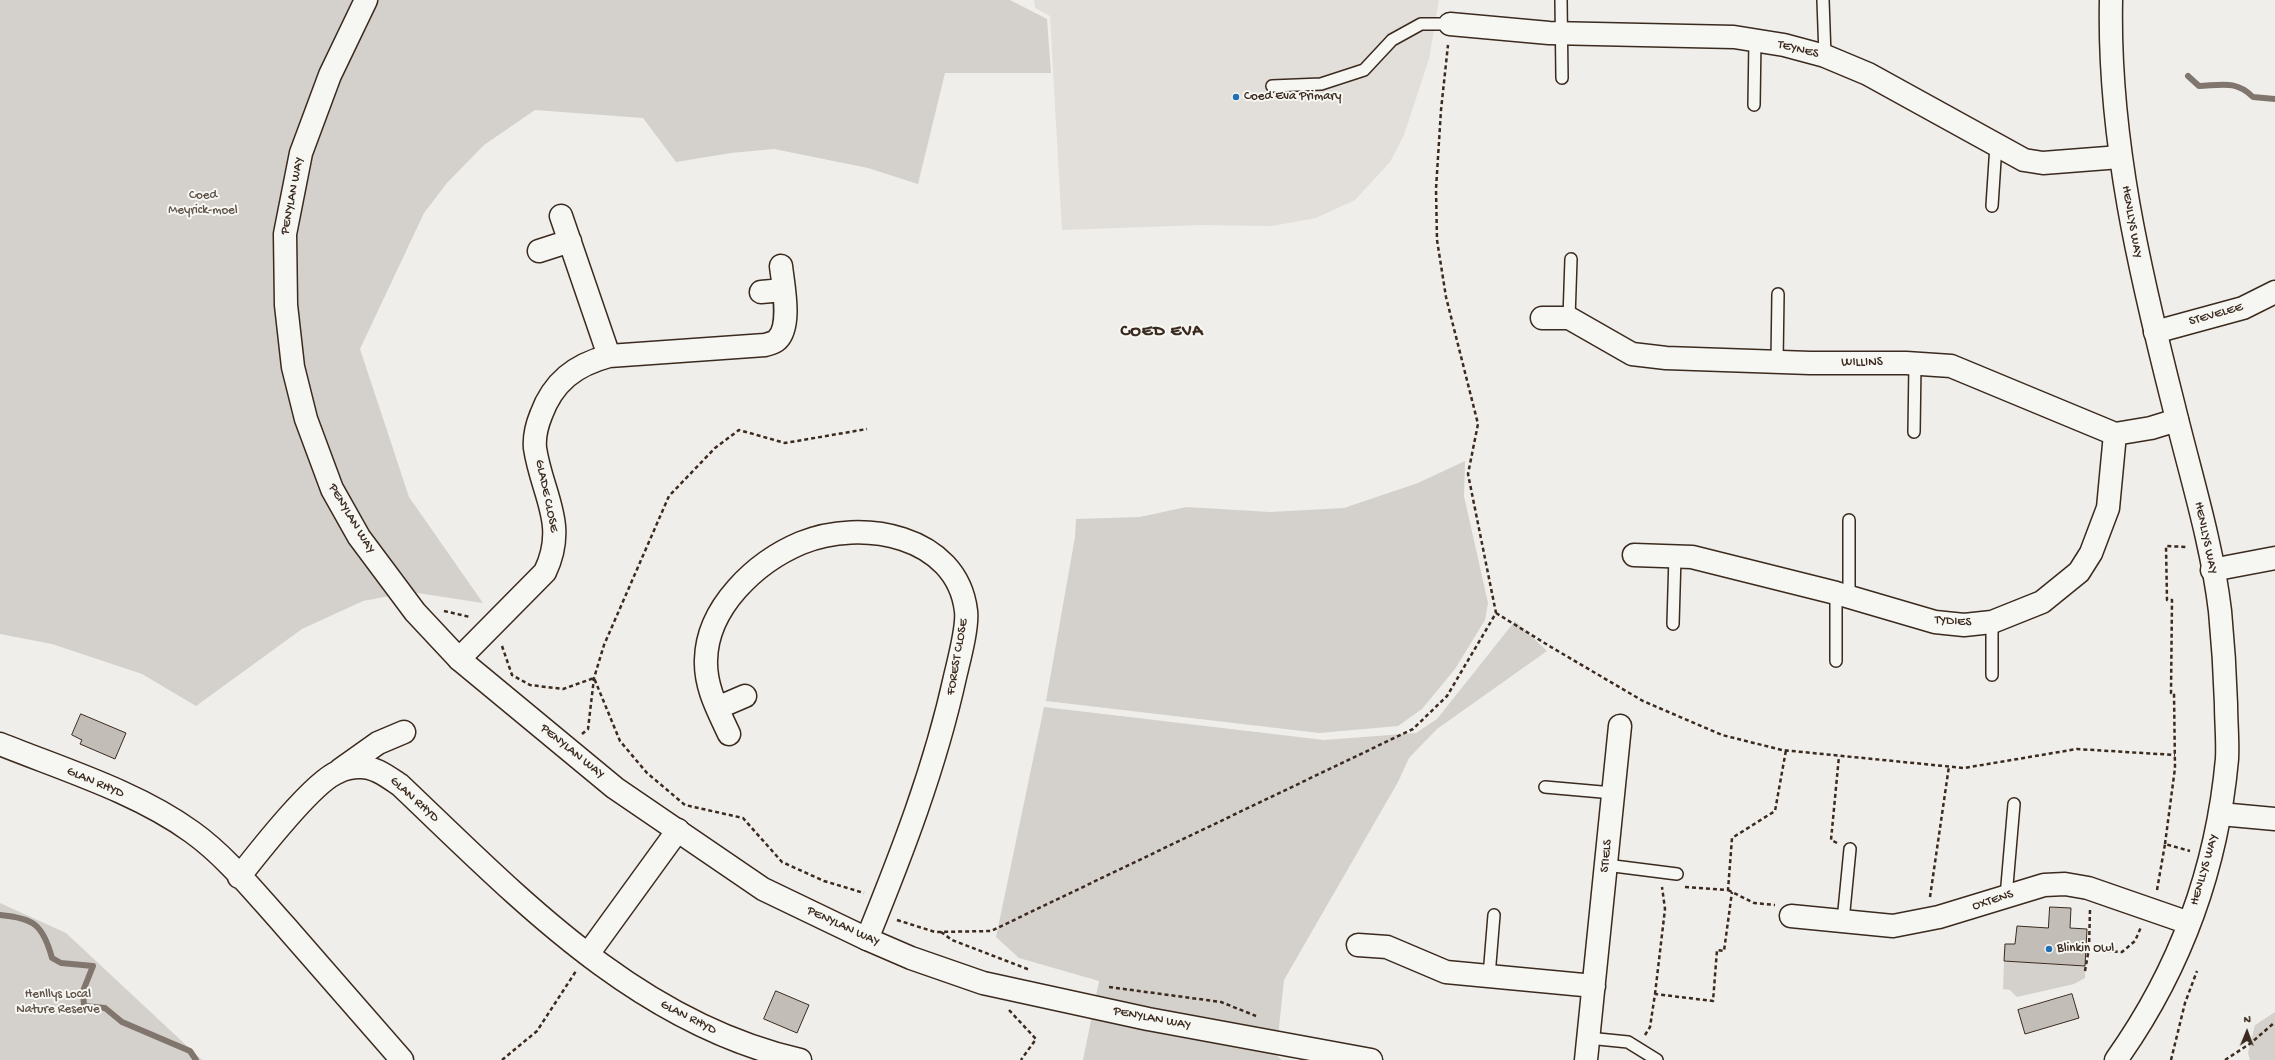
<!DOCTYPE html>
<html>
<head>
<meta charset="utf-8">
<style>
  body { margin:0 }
  #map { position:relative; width:2275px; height:1060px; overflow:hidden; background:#efeeea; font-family:"Gochi Hand",sans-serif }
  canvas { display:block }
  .north { position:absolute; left:2227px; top:1012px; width:40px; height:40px; -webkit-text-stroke:3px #f6f6f2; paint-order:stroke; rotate:1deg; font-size:11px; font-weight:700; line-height:16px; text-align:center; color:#3b2a1e }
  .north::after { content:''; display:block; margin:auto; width:14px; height:18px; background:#3b2a1e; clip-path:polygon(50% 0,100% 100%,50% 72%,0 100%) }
</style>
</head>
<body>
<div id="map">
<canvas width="2275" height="1060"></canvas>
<div class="north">N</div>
</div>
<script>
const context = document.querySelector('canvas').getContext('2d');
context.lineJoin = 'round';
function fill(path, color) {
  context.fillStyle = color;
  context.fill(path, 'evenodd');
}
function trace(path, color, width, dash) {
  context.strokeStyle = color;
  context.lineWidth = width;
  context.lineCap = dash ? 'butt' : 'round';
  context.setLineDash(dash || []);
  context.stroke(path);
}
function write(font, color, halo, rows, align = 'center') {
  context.font = font + ' "Gochi Hand",sans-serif';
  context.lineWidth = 4;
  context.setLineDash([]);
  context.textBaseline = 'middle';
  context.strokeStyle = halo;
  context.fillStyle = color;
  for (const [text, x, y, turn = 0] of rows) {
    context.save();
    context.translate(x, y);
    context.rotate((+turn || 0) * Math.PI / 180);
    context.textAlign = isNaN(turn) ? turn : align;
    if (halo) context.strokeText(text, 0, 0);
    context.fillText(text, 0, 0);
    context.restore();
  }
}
const built = new Path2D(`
  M1034 0H1439L1429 59 1404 135 1390 162 1355 200 1316 218 1272 226 1201 225 1062 230 1050 16 1035 8Z`);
const green = new Path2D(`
  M0 0H1010L1047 19 1051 73H945L918 184 868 168 774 149 731 153 676 162 643 118 535 110 484 145 447 183 424 213 360 349 409 497 483 603 411 592 363 601 302 629 196 706 142 674 52 644 0 634Z
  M1465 461 1464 496 1488 603 1485 620 1455 669 1422 709 1398 726 1319 733 1046 701 1075 537 1076 519 1140 517 1186 507 1270 512 1344 508 1418 483Z
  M1515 621 1547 651 1437 729 1409 758 1398 782 1284 980 1276 1055 1282 1060H1083L1099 981 1019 958 996 937 1044 707 1324 740 1416 733 1437 719Z
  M0 903 66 933 202 1060H0Z
  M2024 953 2042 964 2085 966V978L2074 984 2017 997 2010 990 2003 989 2004 961 2023 962Z
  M2275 1012V1060H2250L2248 1053 2255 1025Z`);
const stream = new Path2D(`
  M2188 76 2199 86C2222 85 2236 80 2253 97L2275 99
  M0 915C34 918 43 925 52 958L61 963 93 966 83 991 84 1006 105 1008 122 1022 190 1051 196 1060`);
const building = new Path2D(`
  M81 714 126 733 115 759 80 744 82 740 72 735Z
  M2050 907 2071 908 2070 928 2087 929 2085 966 2004 961 2005 944H2015L2017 926 2048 928Z
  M776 991 809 1005 797 1033 764 1019Z
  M2072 994 2079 1018 2025 1034 2018 1010Z`);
const path = new Path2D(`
  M444 611 470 617
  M1496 613 1551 647 1643 701 1722 735 1782 750 1964 768 2077 749 2175 755
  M502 646 512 675 530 685 563 689 594 678 620 741 647 773 685 805 743 818 782 862 824 881 864 893
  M582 734 588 729 594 678 604 645 669 496 715 448 739 430 785 443 867 429
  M1837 843 1831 840 1839 756
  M2165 844 2175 768 2174 693H2171L2172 600H2167L2166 546 2188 547
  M1685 887 1728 890 1732 838 1775 811 1786 750
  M1728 890 1754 903 1775 905
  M2157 890 2165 844 2190 851
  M1930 897 1949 766
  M2090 910 2089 948 2105 951 2122 952 2135 941 2141 927
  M897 920 935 932 991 931 1413 729 1447 696 1496 613 1468 474 1478 424 1446 297 1437 240 1436 189 1441 110 1448 45
  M941 932 952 940 1030 970
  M2085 971 2089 948
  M1109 987 1221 1002 1256 1016
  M1655 994 1665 909 1662 887
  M1009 1010 1036 1039 1021 1060
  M1645 1035 1650 1027 1655 994 1713 1001 1717 950 1724 951 1732 892
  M502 1060 537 1031 576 971
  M2171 1060 2185 1003 2197 971
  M2225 1060 2251 1043 2275 1022`);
const lane = new Path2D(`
  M1561 0 1562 78
  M1823 0 1825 56
  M1272 86 1321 84 1364 70 1392 40 1421 24H1450
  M1754 105 1755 40
  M1992 206 1996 145
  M1569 318 1571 259
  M1777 362 1778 294
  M1914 432 1915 364
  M1836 593V661
  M1849 596V520
  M1992 622V675
  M1673 624 1675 556
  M1545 787 1613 793
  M1606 865 1677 874
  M2006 897 2014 804
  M1843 921 1850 849
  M1489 976 1494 915
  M1588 1038 1628 1042 1657 1060`);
const street = new Path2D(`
  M1450 24 1549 33 1734 37 1784 45 1825 56 1868 74 2024 160 2043 163 2120 157
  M561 216 609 356
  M539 251 570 241
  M761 292 783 290
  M1542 318H1569L1632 354 1666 358 1810 363H1906L1951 366 2115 434 2151 428 2177 420
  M2155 332 2243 308 2275 292
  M1634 555 1692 557 1836 593 1935 622 1964 625 1992 622 2042 602 2079 572 2091 553 2108 508 2115 434
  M2212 570 2275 558
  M459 659 545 572C568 524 542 495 535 448 534 437 537 425 541 415 553 382 575 365 609 356L765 345C768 344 774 343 777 340 792 326 783 285 781 266
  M717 708 745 696
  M729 734C718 710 705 687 706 660 707 607 756 562 801 543 861 518 957 535 966 611 968 627 959 660 955 677 935 768 902 853 867 939
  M0 744C62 769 137 792 192 832 227 857 256 894 285 926 324 971 363 1015 402 1060
  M340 770 378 743 404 732
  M2220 814 2275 819
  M239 877C257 854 313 782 338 772 343 769 353 767 359 767 374 766 388 777 400 785 518 897 636 1023 800 1060
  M1791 916 1893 926 1939 917 2044 885 2065 884 2088 888 2189 923
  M1358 945 1387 947 1446 972 1594 986
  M588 954 678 830
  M1586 1060 1620 726`);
const secondary = new Path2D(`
  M366 0 330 75 301 153 285 234 286 305 293 367 306 419 332 489 359 537 415 612 459 659 615 788 763 889 867 939 911 958 983 983 1148 1019 1371 1060
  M2111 0C2108 139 2140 273 2174 407 2190 473 2212 543 2220 611 2223 642 2225 673 2226 704 2226 722 2228 741 2227 759 2217 869 2180 970 2116 1060`);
const markers = [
  [1236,97,4,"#1f6fb2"],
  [2049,949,4,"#1f6fb2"]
];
const streetNames = [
  ["TEYNES",1798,50,14],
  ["PENYLAN WAY",293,196,-79],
  ["HENLLYS WAY",2131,222,80],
  ["STEVELEE",2216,315,-16],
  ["WILLINS",1862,363],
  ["GLADE CLOSE",546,496,78],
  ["PENYLAN WAY",351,519,59],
  ["HENLLYS WAY",2205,538,78],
  ["TYDIES",1953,622,4],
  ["FOREST CLOSE",958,657,-80],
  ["PENYLAN WAY",572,752,39],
  ["GLAN RHYD",95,783,23],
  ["GLAN RHYD",414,800,42],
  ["STIELS",1607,856,-84],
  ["HENLLYS WAY",2205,870,-74],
  ["OXTENS",1993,901,-18],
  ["PENYLAN WAY",843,927,25],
  ["GLAN RHYD",688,1018,27],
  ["PENYLAN WAY",1152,1019,11]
];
const poiNames = [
  ["Coed Eva Primary",1244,97],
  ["Blinkin Owl",2057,949]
];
const parkNames = [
  ["Coed",203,196],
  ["Meyrick-moel",203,211],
  ["Henllys Local",58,995],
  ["Nature Reserve",58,1010]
];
const districtNames = [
  ["COED EVA",1162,332]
];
fill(built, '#e2dfdb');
fill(green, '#d4d1cc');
trace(stream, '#81766d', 6);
fill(building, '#c2bdb7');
trace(building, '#3b2a1e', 1);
trace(lane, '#3b2a1e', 14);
trace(street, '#3b2a1e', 25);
trace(secondary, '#3b2a1e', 25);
trace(path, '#3b2a1e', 2.5, [4, 3]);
trace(lane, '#f6f6f2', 11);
trace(street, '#f6f6f2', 22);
trace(secondary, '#f6f6f2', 22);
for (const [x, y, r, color] of markers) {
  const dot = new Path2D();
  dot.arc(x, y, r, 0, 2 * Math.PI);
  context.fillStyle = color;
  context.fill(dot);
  trace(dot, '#f6f6f2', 1.5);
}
write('13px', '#3b2a1e', '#f6f6f2', streetNames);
write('13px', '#3b2a1e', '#f6f6f2', poiNames, 'left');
write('13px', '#61544a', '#f6f6f2', parkNames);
context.letterSpacing = '1px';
write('bold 17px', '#3b2a1e', '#f6f6f2', districtNames);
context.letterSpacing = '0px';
</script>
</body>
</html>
